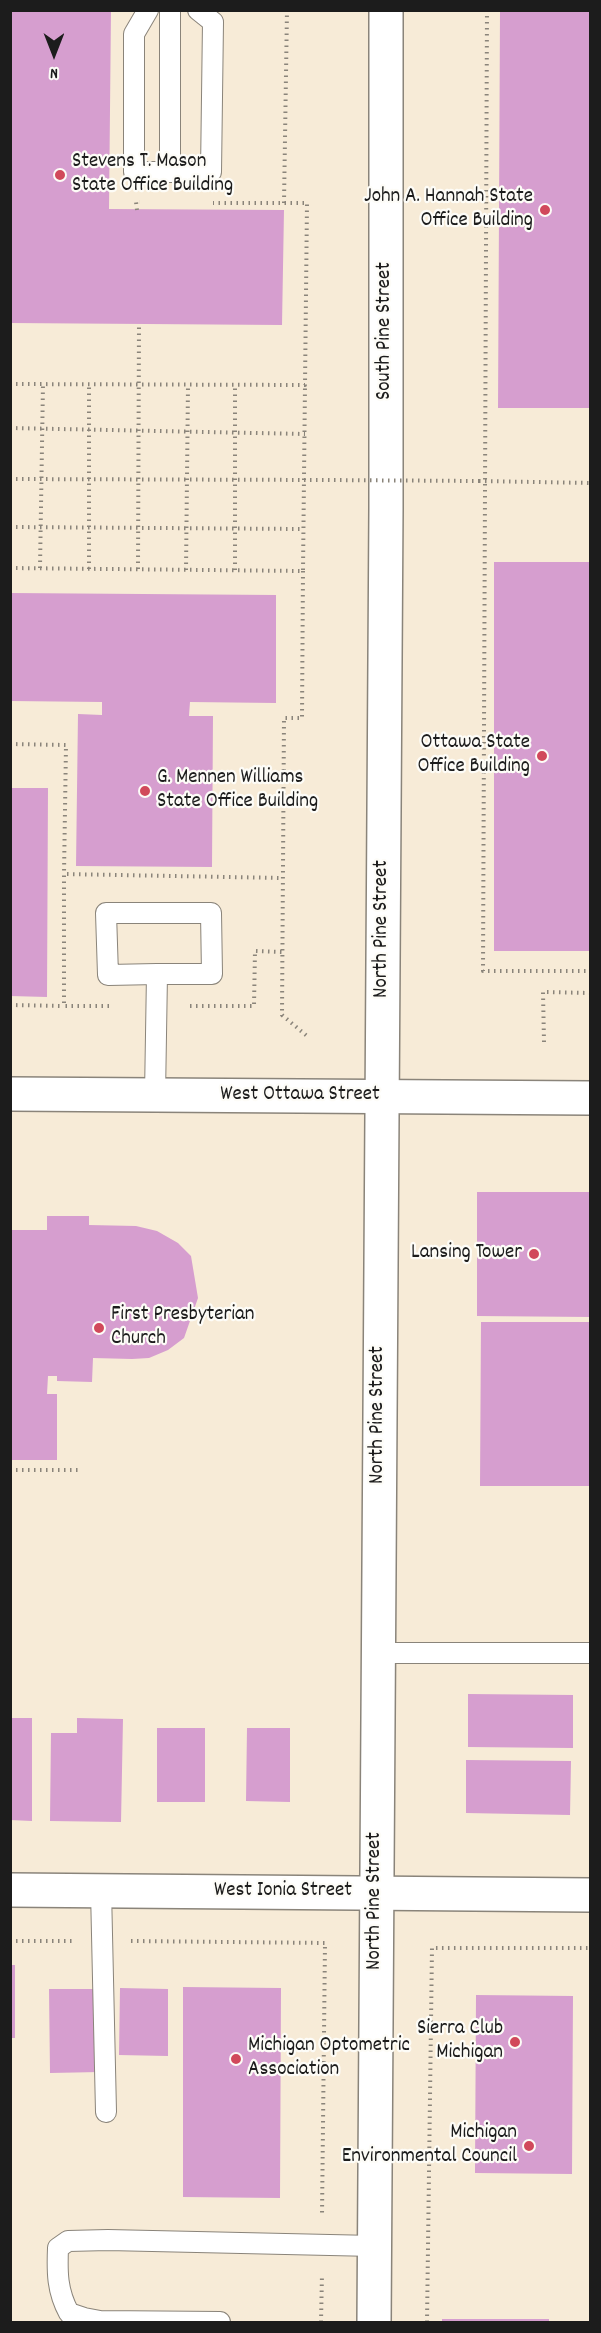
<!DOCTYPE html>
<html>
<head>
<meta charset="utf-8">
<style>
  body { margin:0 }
  #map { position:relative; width:601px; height:2333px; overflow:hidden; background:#f7ebd7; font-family:Dekko,sans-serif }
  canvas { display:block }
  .frame { position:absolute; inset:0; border:12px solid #1c1c1c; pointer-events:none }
  .north { position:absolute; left:24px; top:24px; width:60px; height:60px; -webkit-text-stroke:4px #fdfcf7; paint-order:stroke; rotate:180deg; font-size:16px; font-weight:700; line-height:24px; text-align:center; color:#1c1c1c }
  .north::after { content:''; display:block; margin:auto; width:21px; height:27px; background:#1c1c1c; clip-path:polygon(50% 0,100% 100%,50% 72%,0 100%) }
</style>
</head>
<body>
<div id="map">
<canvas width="601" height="2333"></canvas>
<div class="frame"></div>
<div class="north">N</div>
</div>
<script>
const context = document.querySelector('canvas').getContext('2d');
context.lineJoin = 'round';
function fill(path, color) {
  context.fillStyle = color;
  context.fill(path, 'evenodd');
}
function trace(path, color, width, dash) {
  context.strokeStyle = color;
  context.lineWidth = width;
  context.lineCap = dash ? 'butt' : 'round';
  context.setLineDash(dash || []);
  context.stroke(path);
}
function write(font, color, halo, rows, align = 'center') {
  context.font = font + ' Dekko,sans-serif';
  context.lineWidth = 4.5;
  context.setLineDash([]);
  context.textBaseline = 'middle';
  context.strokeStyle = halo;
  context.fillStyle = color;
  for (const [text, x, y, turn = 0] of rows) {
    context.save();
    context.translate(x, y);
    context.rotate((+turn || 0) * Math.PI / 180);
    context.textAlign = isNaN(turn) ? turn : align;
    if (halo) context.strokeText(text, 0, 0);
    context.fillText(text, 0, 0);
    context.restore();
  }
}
const building = new Path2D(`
  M10 10H111L109 209 284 210 282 325 10 323Z
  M500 12H590V408H498Z
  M494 562H590V951H494Z
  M10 593 276 595V703L190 702 189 716H213L212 867 76 866 78 714 102 715V702L10 701Z
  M10 788H48L47 997 10 996Z
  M477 1192H590V1317L477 1316Z
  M47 1216H89V1225L136 1226 157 1231 178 1243 191 1256 198 1298 184 1338 168 1350 149 1358 132 1359 93 1358 92 1382 57 1381V1376H48L47 1394H57V1460H10V1230H47Z
  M481 1322H590V1486H480Z
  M468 1694 573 1695V1748L468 1747Z
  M10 1718H32V1821L10 1820Z
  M77 1718 123 1719 121 1822 50 1821 51 1733H77Z
  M157 1728H205V1802H157Z
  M247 1728H290V1802L246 1801Z
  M466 1760 571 1761 570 1815 466 1813Z
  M10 1965H15V2038H10Z
  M183 1987 281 1988 280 2198 183 2197Z
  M120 1988 168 1989V2056L119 2055Z
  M49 1989H98L100 2072 50 2073Z
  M476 1995 573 1996 572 2174 475 2173Z
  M442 2319H549V2322H442Z`);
const path = new Path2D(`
  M487 10 483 971H590
  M284 203 287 10
  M137 210 136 202H140
  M10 384 305 385 307 203H213
  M10 428 305 434
  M10 479 322 480
  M479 481 590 483
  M10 527 304 529
  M10 568 303 571 305 385
  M40 568 43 384
  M89 569V385
  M138 569 139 324
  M186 570 188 385
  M235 570V385
  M303 571 302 718H284L282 1015 307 1036
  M10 744 66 745 64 874
  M10 1005 64 1006
  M109 1006H64V874L282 878
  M190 1006H254L255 951 282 952
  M544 1042 543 992 590 993
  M10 1470H79
  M10 1941H76
  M131 1941 325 1943 322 2216
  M321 2322 322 2274
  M427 2322 432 1948H590`);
const service = new Path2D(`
  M148 10 134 34V172H211L213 22 198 10
  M170 10V172
  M155 1095 157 974H212L211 913H106L108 975 157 974
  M378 1653H590
  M101 1890 106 2112
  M220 2322 100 2321 84 2318 69 2313C57 2291 57 2272 58 2248L68 2241 108 2240 374 2246`);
const minor = new Path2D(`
  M10 1890 590 1895`);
const tertiary = new Path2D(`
  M374 2322 386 508V10`);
const secondary = new Path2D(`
  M10 1094 590 1098`);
const pathBridge = new Path2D(`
  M322 480 479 481`);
const markers = [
  [60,175,6,"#d1495b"],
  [545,210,6,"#d1495b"],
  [542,756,6,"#d1495b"],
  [145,791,6,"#d1495b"],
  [534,1254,6,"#d1495b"],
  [99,1328,6,"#d1495b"],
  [515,2042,6,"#d1495b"],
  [236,2059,6,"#d1495b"],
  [529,2146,6,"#d1495b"]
];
const poiNames = [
  ["Stevens T. Mason",72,163,"left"],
  ["State Office Building",72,187,"left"],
  ["John A. Hannah State",533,198],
  ["Office Building",533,222],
  ["Ottawa State",530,744],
  ["Office Building",530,768],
  ["G. Mennen Williams",157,779,"left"],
  ["State Office Building",157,803,"left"],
  ["Lansing Tower",522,1254],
  ["First Presbyterian",111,1316,"left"],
  ["Church",111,1340,"left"],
  ["Sierra Club",503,2030],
  ["Michigan",503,2054],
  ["Michigan Optometric",248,2047,"left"],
  ["Association",248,2071,"left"],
  ["Michigan",517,2134],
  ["Environmental Council",517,2158]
];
const streetNames = [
  ["South Pine Street",386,331,-90],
  ["North Pine Street",383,929,-90],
  ["West Ottawa Street",300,1096],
  ["North Pine Street",379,1415,-90],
  ["West Ionia Street",283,1892],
  ["North Pine Street",376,1901,-90]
];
fill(building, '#d69ecf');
trace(service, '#8a847a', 22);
trace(minor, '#8a847a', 36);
trace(tertiary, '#8a847a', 36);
trace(secondary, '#8a847a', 36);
trace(path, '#8a847a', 4, [1.5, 4.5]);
trace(service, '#fff', 20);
trace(minor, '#fff', 33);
trace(tertiary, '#fff', 33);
trace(secondary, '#fff', 33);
trace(pathBridge, '#8a847a', 4, [1.5, 4.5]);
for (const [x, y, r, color] of markers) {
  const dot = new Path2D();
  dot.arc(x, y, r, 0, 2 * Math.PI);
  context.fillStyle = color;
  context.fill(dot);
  trace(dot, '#fdfcf7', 2);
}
write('21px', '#1c1c1c', '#fdfcf7', poiNames, 'right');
write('21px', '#1c1c1c', '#fdfcf7', streetNames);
</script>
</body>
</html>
